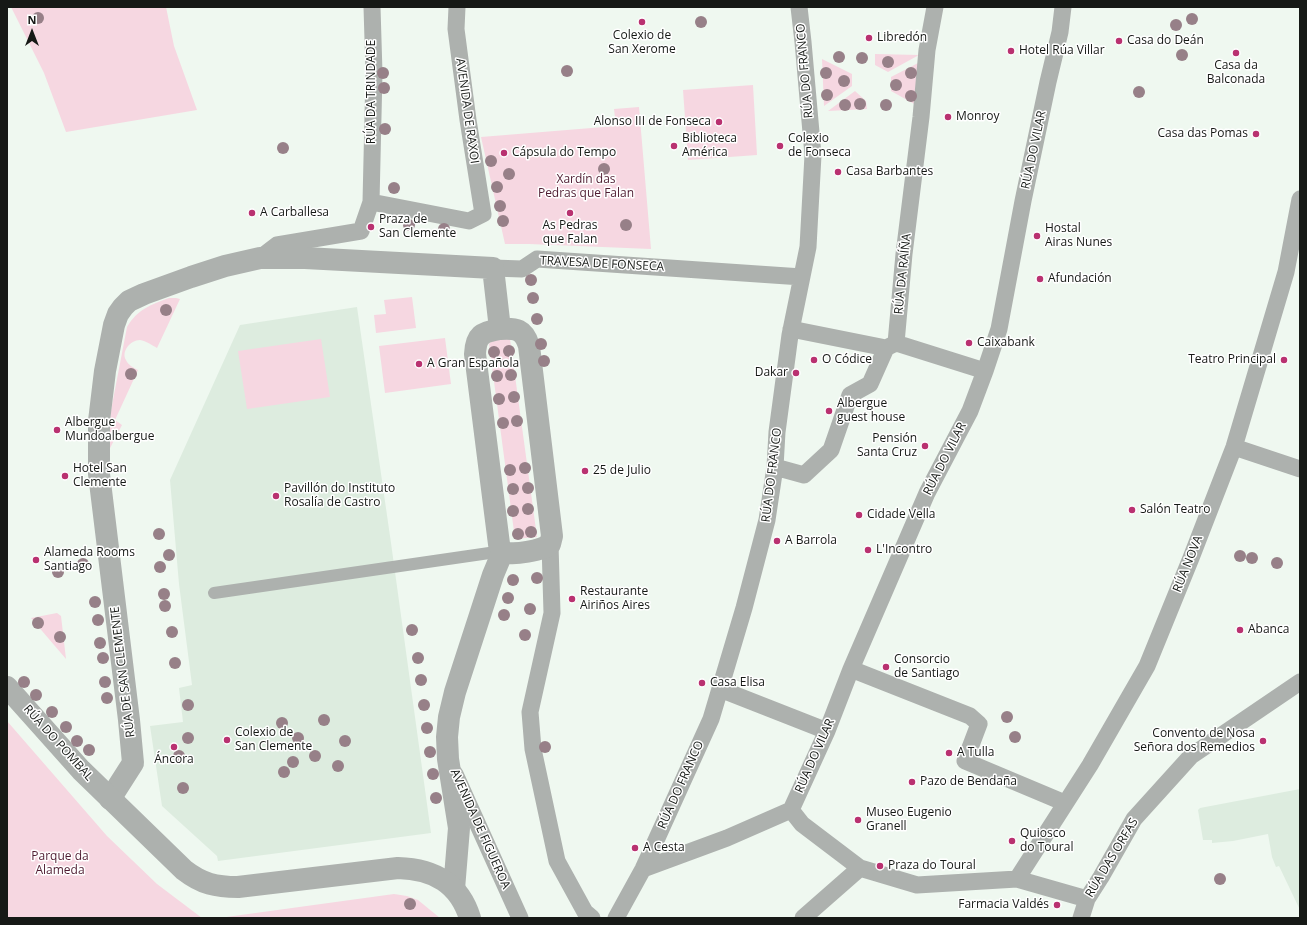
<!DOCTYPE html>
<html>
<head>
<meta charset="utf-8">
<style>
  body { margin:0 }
  #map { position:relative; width:1307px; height:925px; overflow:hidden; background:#eff8f0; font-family:"Open Sans",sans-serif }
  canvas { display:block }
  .frame { position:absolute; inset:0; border:8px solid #161916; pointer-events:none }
  .north { position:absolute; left:12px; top:12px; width:40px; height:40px; -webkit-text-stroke:3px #fff; paint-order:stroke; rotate:0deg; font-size:11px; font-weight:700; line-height:16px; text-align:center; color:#161916 }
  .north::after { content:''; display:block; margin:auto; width:14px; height:18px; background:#161916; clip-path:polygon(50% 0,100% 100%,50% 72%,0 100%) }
</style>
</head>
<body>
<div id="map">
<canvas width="1307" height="925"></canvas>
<div class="frame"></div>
<div class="north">N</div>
</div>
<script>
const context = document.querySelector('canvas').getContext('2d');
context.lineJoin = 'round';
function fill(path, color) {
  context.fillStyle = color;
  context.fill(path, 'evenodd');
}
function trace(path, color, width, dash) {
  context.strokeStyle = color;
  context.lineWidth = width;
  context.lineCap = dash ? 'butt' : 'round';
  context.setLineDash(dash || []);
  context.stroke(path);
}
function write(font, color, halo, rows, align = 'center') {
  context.font = font + ' "Open Sans",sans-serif';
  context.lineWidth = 3;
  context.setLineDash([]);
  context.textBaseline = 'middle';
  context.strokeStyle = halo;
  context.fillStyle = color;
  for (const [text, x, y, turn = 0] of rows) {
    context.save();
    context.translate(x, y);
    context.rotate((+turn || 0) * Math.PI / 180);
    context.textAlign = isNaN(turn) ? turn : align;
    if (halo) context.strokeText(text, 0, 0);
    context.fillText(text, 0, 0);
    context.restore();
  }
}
const built = new Path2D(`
  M357 307 391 543 431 833 218 861 217 856 162 806 150 726 183 722 179 688 192 685 179 584 170 480 240 325Z
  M1300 789V910L1279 866 1276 867 1272 857 1268 834 1233 841 1212 843V840H1203L1198 810 1200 808Z`);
const green = new Path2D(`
  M11 7H166L174 46 197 110 66 132 44 73Z
  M875 54 919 55 888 72 875 65Z
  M822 59 852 74V86L824 106Z
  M918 63 916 105 891 91V77Z
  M753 85 757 155 688 160 683 90Z
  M855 91 866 101 867 109 828 111Z
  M639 107 651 249 529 244H505L481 137 616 126 614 109Z
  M412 297 416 328 376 333 374 315 386 314 384 300Z
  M169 298H176L180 299 157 348C152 345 146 341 140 340 130 340 121 352 126 360 128 365 134 368 138 370L115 420 122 425 108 452 109 426 112 405 127 327C138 309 150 305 169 298Z
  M445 338 451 384 385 393 379 346Z
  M321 339 330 397 247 409 238 351Z
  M493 339H510L537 537 515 539 489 344Z
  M57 613 61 616 66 659 31 618Z
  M7 721 107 836 157 884 202 918H7Z
  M394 894 407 896 418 900 440 918H219Z`);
const service = new Path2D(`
  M214 593 503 551`);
const pedestrian = new Path2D(`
  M371 202 469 221 483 214 468 120 456 29 457 7
  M260 258 277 245 361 231 371 202 374 73 372 7
  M493 268 522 269 537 259 802 277
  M791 329 886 348
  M896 343 985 371
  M1234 447 1300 469
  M775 467 804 475 831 450 850 395 870 384 886 348 896 343 904 254 921 117 927 50 935 7
  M550 544 552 613 530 712 533 749 557 861 585 912 592 918
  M851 669 970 716 979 724 965 761 1065 803
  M720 689 827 731
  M455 774 520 918
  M791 810 802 824 860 868 917 885 1017 879 1087 899
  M643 869 727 838 791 810 827 731 851 669 927 493 970 411 985 371 999 329 1023 201 1048 82 1060 32 1063 7
  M1017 879 1090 765 1147 666 1191 558 1234 447 1286 272 1300 199
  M616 918 643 869 711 719 744 608 767 520 775 467 777 432 790 335 808 247 813 155 803 42 799 7
  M803 918 860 868
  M1081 918 1087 899 1101 877 1134 819 1191 756 1300 682`);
const minor = new Path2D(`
  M500 329C516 328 524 329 529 346L552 536 550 544C544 550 511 556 504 552 501 550 500 547 499 544L475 354C476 335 482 332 500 329Z
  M110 799 133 763 129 720 99 474V421L105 371 114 325 118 314 123 307 129 301 144 294 191 277 225 266 260 258H305L493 268 500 329
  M454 889 459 828 448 759 447 737 449 717 455 692 493 575 503 551`);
const tertiary = new Path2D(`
  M7 687 81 770 184 870C202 884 216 887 238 887L398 868C434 869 459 883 470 918`);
const trees = [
  [38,18],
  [1192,19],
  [701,22],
  [1176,25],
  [1182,55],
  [839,57],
  [862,58],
  [888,62],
  [567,71],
  [383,73],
  [826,73],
  [911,73],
  [844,81],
  [896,85],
  [384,88],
  [1139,92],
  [827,95],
  [911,96],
  [860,104],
  [845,105],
  [886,105],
  [385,129],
  [283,148],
  [491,161],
  [604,169],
  [509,174],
  [497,187],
  [394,188],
  [500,206],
  [503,221],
  [409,225],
  [626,225],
  [444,229],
  [531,280],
  [533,298],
  [166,310],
  [537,319],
  [541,344],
  [509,351],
  [494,352],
  [544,361],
  [131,374],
  [511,375],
  [497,376],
  [514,397],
  [499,399],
  [517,421],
  [503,423],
  [525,468],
  [510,470],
  [528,488],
  [513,489],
  [528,509],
  [513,511],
  [531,532],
  [159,534],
  [518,534],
  [169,555],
  [1240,556],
  [1252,558],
  [1277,563],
  [83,564],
  [160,567],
  [58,572],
  [537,578],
  [513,580],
  [164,594],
  [508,598],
  [95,602],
  [165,606],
  [530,609],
  [504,615],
  [98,620],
  [38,623],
  [412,630],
  [172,632],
  [525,635],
  [60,637],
  [100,643],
  [103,658],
  [418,658],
  [175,663],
  [421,680],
  [24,682],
  [105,682],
  [36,695],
  [107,698],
  [188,705],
  [424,705],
  [52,712],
  [1007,717],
  [324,720],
  [282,723],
  [66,727],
  [427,728],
  [1015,737],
  [188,738],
  [298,738],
  [77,741],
  [345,741],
  [545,747],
  [89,750],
  [430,752],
  [179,756],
  [315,756],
  [293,762],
  [338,766],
  [284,772],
  [433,774],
  [183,788],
  [436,798],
  [1220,879],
  [410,904]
];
const markers = [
  [642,22,4,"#b93170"],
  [869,38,4,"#b93170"],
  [1119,41,4,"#b93170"],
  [1011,51,4,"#b93170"],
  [1236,53,4,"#b93170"],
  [948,117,4,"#b93170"],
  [719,122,4,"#b93170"],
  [1256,134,4,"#b93170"],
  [674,146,4,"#b93170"],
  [780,146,4,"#b93170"],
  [504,153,4,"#b93170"],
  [838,172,4,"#b93170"],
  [252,213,4,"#b93170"],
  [570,213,4,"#b93170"],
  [371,227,4,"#b93170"],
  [1037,236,4,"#b93170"],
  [1040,279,4,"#b93170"],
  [969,343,4,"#b93170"],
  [814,360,4,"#b93170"],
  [1284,360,4,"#b93170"],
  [419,364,4,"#b93170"],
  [796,373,4,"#b93170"],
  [829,411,4,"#b93170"],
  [57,430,4,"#b93170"],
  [925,446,4,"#b93170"],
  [585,471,4,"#b93170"],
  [65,476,4,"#b93170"],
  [276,496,4,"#b93170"],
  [1132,510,4,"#b93170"],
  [859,515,4,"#b93170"],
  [777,541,4,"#b93170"],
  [868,550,4,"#b93170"],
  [36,560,4,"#b93170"],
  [572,599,4,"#b93170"],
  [1240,630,4,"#b93170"],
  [886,667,4,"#b93170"],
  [702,683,4,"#b93170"],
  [227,740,4,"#b93170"],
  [1263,741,4,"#b93170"],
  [174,747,4,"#b93170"],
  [949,753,4,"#b93170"],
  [912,782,4,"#b93170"],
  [858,820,4,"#b93170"],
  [1012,841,4,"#b93170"],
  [635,848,4,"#b93170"],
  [880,866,4,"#b93170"],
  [1057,905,4,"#b93170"]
];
const poiNames = [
  ["Colexio de",642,36,"center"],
  ["San Xerome",642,50,"center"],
  ["Libredón",877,38],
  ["Casa do Deán",1127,41],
  ["Hotel Rúa Villar",1019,51],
  ["Casa da",1236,66,"center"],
  ["Balconada",1236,80,"center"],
  ["Monroy",956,117],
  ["Alonso III de Fonseca",711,122,"right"],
  ["Casa das Pomas",1248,134,"right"],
  ["Biblioteca",682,139],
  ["América",682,153],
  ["Colexio",788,139],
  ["de Fonseca",788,153],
  ["Cápsula do Tempo",512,153],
  ["Casa Barbantes",846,172],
  ["A Carballesa",260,213],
  ["Praza de",379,220],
  ["San Clemente",379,234],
  ["As Pedras",570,226,"center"],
  ["que Falan",570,240,"center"],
  ["Hostal",1045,229],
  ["Airas Nunes",1045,243],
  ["Afundación",1048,279],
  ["Caixabank",977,343],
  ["O Códice",822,360],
  ["Teatro Principal",1276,360,"right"],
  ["A Gran Española",427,364],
  ["Dakar",788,373,"right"],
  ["Albergue",837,404],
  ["guest house",837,418],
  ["Albergue",65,423],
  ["Mundoalbergue",65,437],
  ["Pensión",917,439,"right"],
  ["Santa Cruz",917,453,"right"],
  ["Hotel San",73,469],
  ["Clemente",73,483],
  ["25 de Julio",593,471],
  ["Pavillón do Instituto",284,489],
  ["Rosalía de Castro",284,503],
  ["Salón Teatro",1140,510],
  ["Cidade Vella",867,515],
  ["A Barrola",785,541],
  ["L'Incontro",876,550],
  ["Alameda Rooms",44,553],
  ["Santiago",44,567],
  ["Restaurante",580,592],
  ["Airiños Aires",580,606],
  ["Abanca",1248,630],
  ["Consorcio",894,660],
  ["de Santiago",894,674],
  ["Casa Elisa",710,683],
  ["Colexio de",235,733],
  ["San Clemente",235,747],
  ["Convento de Nosa",1255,734,"right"],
  ["Señora dos Remedios",1255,748,"right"],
  ["A Tulla",957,753],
  ["Áncora",174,760,"center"],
  ["Pazo de Bendaña",920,782],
  ["Museo Eugenio",866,813],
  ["Granell",866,827],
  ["Quiosco",1020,834],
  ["do Toural",1020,848],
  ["A Cesta",643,848],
  ["Praza do Toural",888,866],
  ["Farmacia Valdés",1049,905,"right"]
];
const streetNames = [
  ["RÚA DO FRANCO",805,71,-95],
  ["RÚA DA TRINDADE",372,92,-90],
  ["AVENIDA DE RAXOI",467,111,82],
  ["RÚA DO VILAR",1034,150,-78],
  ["TRAVESA DE FONSECA",602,264,3],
  ["RÚA DA RAÍÑA",903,274,-84],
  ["RÚA DO VILAR",945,459,-63],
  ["RÚA DO FRANCO",772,475,-83],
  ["RÚA NOVA",1188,564,-68],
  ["RÚA DE SAN CLEMENTE",123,672,-97],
  ["RÚA DO POMBAL",58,743,48],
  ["RÚA DO VILAR",815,756,-66],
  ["RÚA DO FRANCO",681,785,-66],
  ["AVENIDA DE FIGUEROA",480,829,66],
  ["RÚA DAS ORFAS",1112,858,-59]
];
const parkNames = [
  ["Xardín das",586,180],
  ["Pedras que Falan",586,194],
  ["Parque da",60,857],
  ["Alameda",60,871]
];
fill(built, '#ddecdf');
fill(green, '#f6d7e1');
trace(service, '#adb1ae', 12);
trace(pedestrian, '#adb1ae', 17);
trace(minor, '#adb1ae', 22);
trace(tertiary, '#adb1ae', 22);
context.fillStyle = '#978088';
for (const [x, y] of trees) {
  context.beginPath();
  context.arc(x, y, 6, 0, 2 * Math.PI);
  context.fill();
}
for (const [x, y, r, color] of markers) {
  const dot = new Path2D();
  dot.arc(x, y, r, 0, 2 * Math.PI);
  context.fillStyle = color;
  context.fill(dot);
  trace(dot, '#fff', 1.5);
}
write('12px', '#161916', '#fff', poiNames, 'left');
write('12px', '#161916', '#fff', streetNames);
write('12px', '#4f1d32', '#fff', parkNames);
</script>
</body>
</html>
